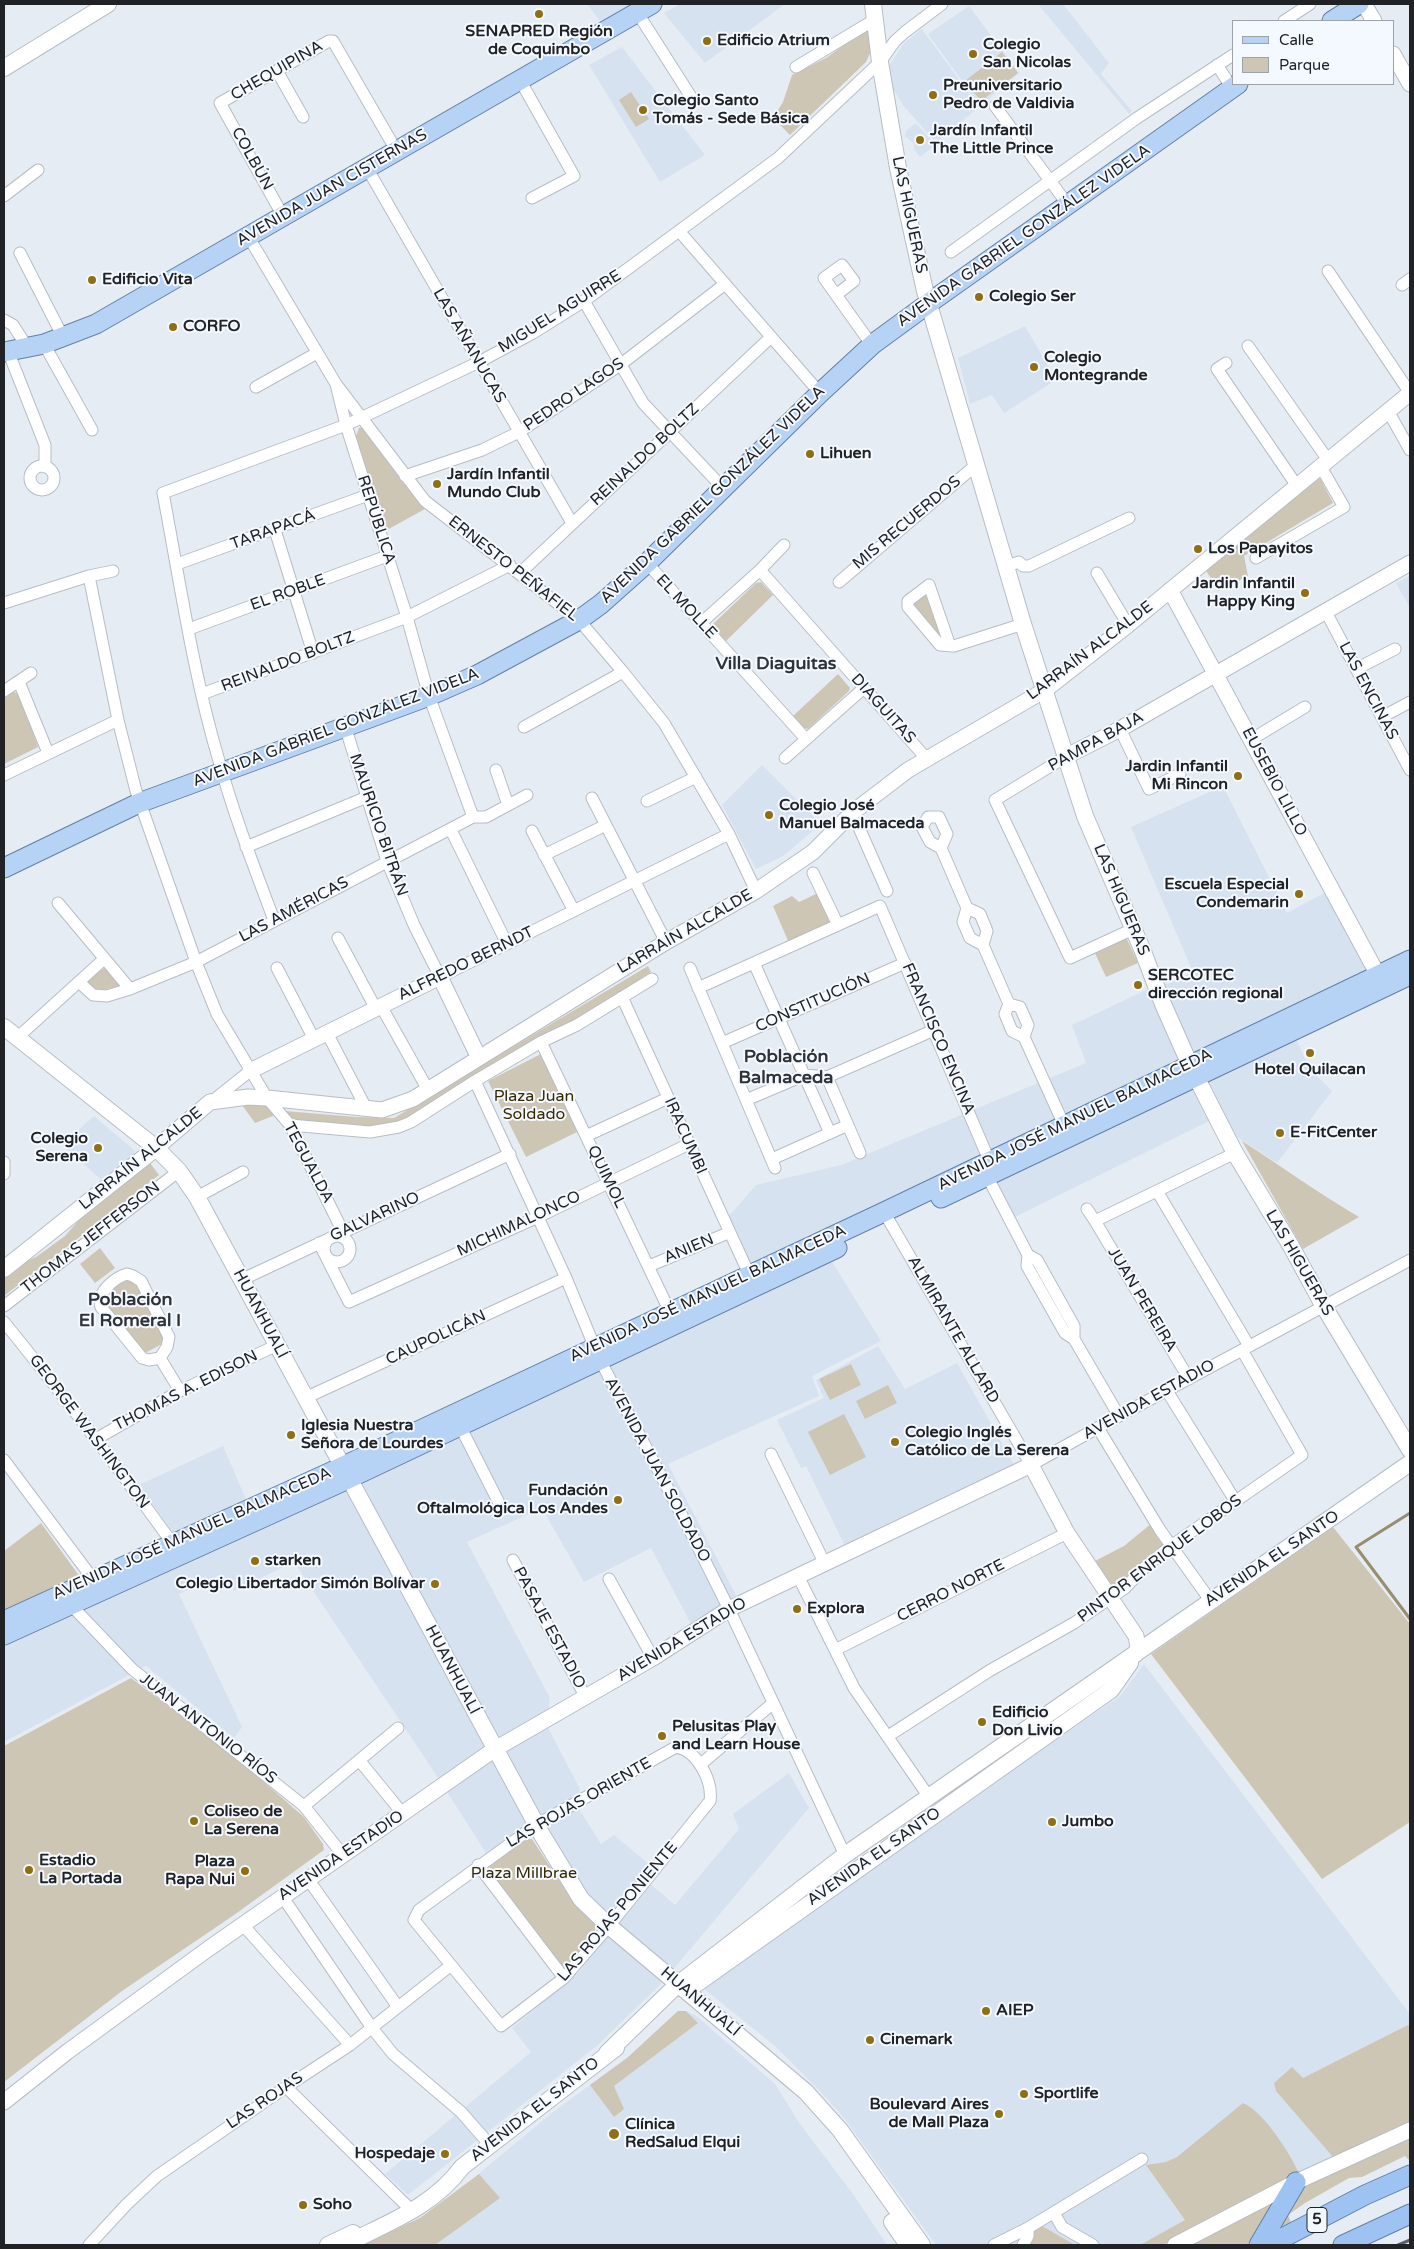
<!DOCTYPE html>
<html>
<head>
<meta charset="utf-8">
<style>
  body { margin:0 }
  #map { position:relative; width:1414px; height:2249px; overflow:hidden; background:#e6ecf3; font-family:"Varela Round",sans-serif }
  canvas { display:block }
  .frame { position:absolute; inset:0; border:5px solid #202225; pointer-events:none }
  .legend { position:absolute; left:1232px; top:20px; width:162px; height:65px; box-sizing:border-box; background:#f4f9ff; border:1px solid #9fa3a8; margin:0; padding:6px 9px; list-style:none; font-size:15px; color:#202225 }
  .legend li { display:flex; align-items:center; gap:10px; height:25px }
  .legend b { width:25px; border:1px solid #9fa3a8 }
</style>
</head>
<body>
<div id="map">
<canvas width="1414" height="2249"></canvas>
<div class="frame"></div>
<ul class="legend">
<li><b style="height:6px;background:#b6d2f5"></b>Calle</li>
<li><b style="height:14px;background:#cec6b4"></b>Parque</li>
</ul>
</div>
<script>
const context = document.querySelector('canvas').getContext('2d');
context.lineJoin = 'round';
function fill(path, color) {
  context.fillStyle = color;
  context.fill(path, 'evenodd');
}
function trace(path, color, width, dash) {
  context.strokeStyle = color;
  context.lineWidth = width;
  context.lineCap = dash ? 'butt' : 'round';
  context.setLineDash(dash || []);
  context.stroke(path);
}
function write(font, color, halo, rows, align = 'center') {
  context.font = font + ' "Varela Round",sans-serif';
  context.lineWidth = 4;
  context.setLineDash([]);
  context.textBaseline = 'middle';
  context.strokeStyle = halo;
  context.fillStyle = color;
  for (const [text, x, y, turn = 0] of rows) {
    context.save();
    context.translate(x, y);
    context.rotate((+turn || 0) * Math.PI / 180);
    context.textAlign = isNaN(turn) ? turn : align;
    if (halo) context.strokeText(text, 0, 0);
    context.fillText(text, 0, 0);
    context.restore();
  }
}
const built = new Path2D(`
  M587 4H636L602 24Z
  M680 4H785L705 63 664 13Z
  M1038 4H1063L1109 63 1101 74 1132 111 1129 114Z
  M969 6 1019 73 980 106 928 34Z
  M922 29 979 107 936 143 903 105 890 84 887 69 904 43Z
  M622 47 705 155 660 182 589 65Z
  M916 123 935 145 920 157 914 149V144L905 136 906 131Z
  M1025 326 1056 380 1004 413 992 395 970 404 958 358Z
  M1410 576V608L1396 583Z
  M762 765 821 824 783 856 756 869 722 805Z
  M1223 786 1287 913 1326 892 1370 969 1285 1014 1309 1068 1332 1091 1277 1163 1211 1120 1015 1217 983 1155 818 1239 881 1341 812 1376 819 1396 668 1464 736 1595 691 1624 651 1548 584 1582 542 1508 467 1542 550 1698 546 1724 580 1789 578 1807 601 1844 614 1835 650 1865 641 1876 675 1905 739 1829 733 1814 789 1773 809 1808 661 1984 598 2045 408 2195 385 2174 531 2052 512 2028 578 1973 618 1924 581 1893 538 1819 486 1853 437 1776 294 1562 234 1591 219 1575 179 1594 242 1727 234 1738 146 1666 4 1742V1612L174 1534 139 1485 223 1446 258 1527 470 1431 764 1294 729 1216 756 1185 841 1165 1086 1063 1072 1025 1146 990 1167 984 1193 972 1131 827Z
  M94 1116 135 1151 134 1157 103 1181 62 1145Z
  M878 1346 905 1389 957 1363 1014 1465 846 1548 806 1466 801 1468 777 1420 824 1398 816 1380Z
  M1144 1664 1410 2014V2124L1299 2173 1163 2245H936L844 2118 820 2091 775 2046 703 1988 894 1850 1120 1696Z
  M678 2011H686L695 2015 775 2084 800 2124 853 2194 887 2245H362L420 2218 470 2181 553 2112 627 2058Z`);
const green = new Path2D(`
  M868 28 872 49 866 62 790 135 773 118 783 102 792 75 826 58Z
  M1002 52 1018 73 981 101 965 81Z
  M631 92 649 119 636 127 619 100Z
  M359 428H362L425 509 385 531 356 436Z
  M1320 478 1333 503 1244 556 1248 576 1219 591 1205 569Z
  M761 582 773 595 725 642 711 626 756 583Z
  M928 593 944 640H942L913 607V603Z
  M838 674 850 688 849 691 808 729 804 728 793 716Z
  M14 692 21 696 38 747 4 764V698Z
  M818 893 833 923 789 943 773 906 792 896 799 902Z
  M1126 937 1138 963 1106 977 1094 951Z
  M107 966 123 985 95 992 85 982Z
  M648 966 651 972 585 1015 409 1118 391 1125 366 1128 295 1121 285 1111 356 1117 394 1118Z
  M541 1054 579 1131 526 1157 488 1081Z
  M266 1102 273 1112V1116L255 1123 242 1105Z
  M1242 1141C1281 1166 1318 1193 1359 1217L1303 1249Z
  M150 1163 159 1175 4 1296V1276L17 1265 36 1257 65 1236 86 1212Z
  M100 1248 115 1268 95 1283 80 1264Z
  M124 1278 134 1281 164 1339 162 1344 145 1353 102 1301 103 1295Z
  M851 1364 861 1385 830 1400 819 1379Z
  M888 1385 897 1403 865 1419 856 1401Z
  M844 1414 866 1457 830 1475 808 1432Z
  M41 1523 80 1577 5 1610 4 1551Z
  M1152 1523 1167 1543 1138 1572 1112 1591 1091 1563 1124 1546Z
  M1333 1527 1410 1624V1822L1322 1879 1151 1654Z
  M131 1678 227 1750 304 1817 323 1844 324 1850 234 1915 122 1991 4 2082V1746Z
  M525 1839H532L576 1906 595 1924V1934L565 1967 560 1965 489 1871 490 1864Z
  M678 2011H686L698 2023 614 2086 624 2109 614 2117 590 2085 627 2058Z
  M1410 2024V2124L1333 2157 1276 2091 1274 2083 1292 2067 1303 2078Z
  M1243 2103C1264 2112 1289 2152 1299 2173L1163 2245H1140L1185 2220 1146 2165 1166 2162 1177 2157Z
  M1410 2138V2161L1405 2156 1362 2177 1349 2178 1305 2203 1288 2215 1292 2225 1272 2236 1295 2194 1314 2180Z
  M479 2174 500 2198 435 2245H367L366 2243 420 2218Z
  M1285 2195 1250 2243 1245 2245H1191Z
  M1042 2226 1075 2245H1026L1032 2231Z`);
const stream = new Path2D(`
  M1410 1513 1356 1547 1410 1619`);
const minor = new Path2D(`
  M637 12 693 100
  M1284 21 1310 4
  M1217 65 1232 88
  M796 67 874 20
  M277 71 303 117
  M520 80 574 176 532 198
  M995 106 1068 205
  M367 168 572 523
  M4 196 38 170
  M283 216 220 103 329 41H333L396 150
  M679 231 820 393
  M248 236 336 384 346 425 407 617 429 696 473 817
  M951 252 1137 118 1233 55
  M20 253 63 337
  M1328 271 1410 393
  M1402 285 1410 279
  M836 295 854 281 842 265 824 278 866 337 873 344
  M584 301 643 403 723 488
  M4 320 13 325 27 347
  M44 344 92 430
  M1248 346 1328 460
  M8 351 45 445V467
  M1226 363 1217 369 1297 486
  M336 384 425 501 579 620 623 672 664 723 729 834 756 891
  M256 387 317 353
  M1388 411 1410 450
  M30 478a12 12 0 1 1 24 0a12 12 0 1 1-24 0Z
  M405 476 482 450 519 432 620 365 725 284
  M275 530 313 653
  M1256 558 1344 507 1321 467
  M647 563 806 739
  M177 564 368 495
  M1007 566 1019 562 1023 566H1029L1129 518
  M760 570 926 758
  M520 573 771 337
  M1097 573 1128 625
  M89 576 118 720 136 791 196 962 217 1014 267 1098 290 1125 343 1232
  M839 582 976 465
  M4 603 89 576 113 571
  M1326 612 1410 770
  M701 623 760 570 784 545
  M189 629 387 556
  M950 646 929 585 908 601V607L940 645 954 646 1023 624
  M1356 669 1395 649
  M19 682 48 753
  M4 691 31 673
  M202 694 407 617 510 565
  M1382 717 1410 702
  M345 726 387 861 414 925 440 977 729 834
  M524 727 623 672
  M1120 729 1149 789 1180 774
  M1252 739 1305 707
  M1067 756 995 800 1070 958 1133 929
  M785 758 864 688
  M496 770 508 805
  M4 775 118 720
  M592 798 666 942
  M647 801 696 777
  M451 830 507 944
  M860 830 887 891
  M532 831 574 911
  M246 847 367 797
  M941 848 947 834 939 817H928L922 827 930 842 941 848 967 908
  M544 855 606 825
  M813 873 838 925
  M58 903 130 989
  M274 920C254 867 234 815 219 761 193 674 180 582 163 493L346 425 479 362 533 333 584 301 778 158 880 62 895 41 905 32 942 4
  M338 938 376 1009
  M983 945 970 938 963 922 967 908 980 914 987 931 983 945 1009 1004
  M754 963 830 1133
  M277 968 314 1039
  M690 968 775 1168
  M79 982 93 995 107 996 130 989 196 962 473 817H486L527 795
  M698 988 880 906 992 1167
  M622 997 749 1274
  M381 1006 428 1090
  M327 1033 366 1108
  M18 1037 104 959
  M1024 1037 1028 1025 1020 1007 1009 1004 1005 1014 1012 1031 1024 1037 1064 1125
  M541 1042 670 1312
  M722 1043 905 963
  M827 1077 860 1153
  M475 1081 566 1278 600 1360 688 1527 729 1609 845 1855
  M746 1100 805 1075 827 1077 934 1030
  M211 1102 250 1071
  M290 1125 370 1132 399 1127 411 1122 475 1081 541 1042 577 1025 652 979
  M586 1136 668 1098
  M772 1159 848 1125
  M4 1162V1174
  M987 1176 1028 1255 1037 1260 1074 1326V1339L1119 1416
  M1157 1191 1249 1346
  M197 1197 243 1172
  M1087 1209 1095 1221 1235 1153
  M884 1212 1031 1465 1119 1416 1410 1260
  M1095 1221 1189 1379
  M324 1249a13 13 0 1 1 26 0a13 13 0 1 1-26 0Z
  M319 1243 349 1302 538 1217 689 1144
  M1028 1255 1027 1266 1065 1333 1074 1339
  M649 1266 728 1233
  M127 1274 133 1276 141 1281 169 1337 167 1347 160 1358 149 1360 142 1358 101 1307C96 1293 114 1278 127 1274Z
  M241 1280 510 1154
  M4 1306 179 1171
  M4 1322C63 1394 118 1468 173 1544
  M160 1358 180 1391
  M1167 1391 1236 1502
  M305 1398 566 1278
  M458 1422 498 1501
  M1098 1428 1160 1530 1210 1600
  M96 1439 180 1391 277 1345
  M771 1454 825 1564
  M4 1460 93 1579
  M513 1560 585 1696
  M798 1576 854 1688 929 1797
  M609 1579 653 1658
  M70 1604 132 1669 304 1806 343 1855
  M835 1650 1067 1533
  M888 1736 989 1671 1074 1623 1125 1588 1144 1568 1171 1546 1302 1455 1242 1350
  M676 1747C697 1750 713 1781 710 1801L609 1926 564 1978 501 2026 414 1920 419 1910 536 1825Z
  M359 1760 403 1814
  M701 1764 772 1704
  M304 1806 398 1728
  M478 1865 564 1978
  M308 1879 398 2007
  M282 1896 372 2028 393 2054 461 2112 490 2145
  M243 1925 350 2045
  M286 2087 407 2206
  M1054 2213 1062 2227 1093 2245
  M89 2245 127 2204 157 2176 286 2087 350 2045 450 1966
  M994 2245 1028 2228 1142 2159
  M1023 2245 1028 2236V2228`);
const tertiary = new Path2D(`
  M1364 4 1374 21
  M1393 54 1410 84
  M1170 590 1378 975
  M1067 756 1120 729 1410 563
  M250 1071 440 977 479 1058
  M156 1148 210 1102 248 1097 267 1098 382 1110 413 1099 666 942 756 891 813 852 853 812 908 770 1045 690 1128 625 1410 393
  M4 2102 67 2052 208 1949 495 1749 653 1658 729 1609 1031 1465 1067 1533 1136 1636 1138 1647 1135 1655
  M1175 2245 1296 2182 1410 2130`);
const secondary = new Path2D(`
  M873 4 880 62 898 168 925 291 1023 624 1085 816 1142 949 1163 1004 1190 1065 1218 1120 1235 1153 1291 1246 1323 1305 1410 1450
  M4 68 108 4
  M4 1027 156 1148 179 1171 197 1197 542 1835 581 1899 609 1926 806 2092 840 2130 922 2245
  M4 1269 156 1148
  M695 1985 1111 1690 1130 1663
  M607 2053 678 1984 845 1855 1410 1463
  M892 2222 908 2245
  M328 2245 353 2233
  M344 2245C387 2223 433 2207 462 2167L616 2048`);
const primary = new Path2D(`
  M1332 21 1359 4
  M4 352 44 344 96 324 652 4
  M4 868 139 803 429 696 477 675 579 620 601 604 647 563 820 393 873 344 929 303 1238 84
  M941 1198 1410 975
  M4 1621 331 1472 884 1212 1410 960
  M4 1635 337 1484 837 1248`);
const trunk = new Path2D(`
  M1259 2245 1296 2182
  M1269 2245 1365 2195 1410 2175
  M1343 2245 1410 2214`);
const rail = new Path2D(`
  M1398 2245 1410 2240`);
const markers = [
  [539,14,5,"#8f6f13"],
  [707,41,5,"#8f6f13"],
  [973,54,5,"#8f6f13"],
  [933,95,5,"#8f6f13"],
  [643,110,5,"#8f6f13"],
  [920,140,5,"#8f6f13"],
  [92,280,5,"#8f6f13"],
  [979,297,5,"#8f6f13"],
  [173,327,5,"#8f6f13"],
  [1034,367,5,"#8f6f13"],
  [810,454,5,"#8f6f13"],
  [437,484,5,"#8f6f13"],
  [1198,549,5,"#8f6f13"],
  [1305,593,5,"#8f6f13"],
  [1238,776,5,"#8f6f13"],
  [769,815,5,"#8f6f13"],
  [1299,894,5,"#8f6f13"],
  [1138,985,5,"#8f6f13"],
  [1310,1053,5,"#8f6f13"],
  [1280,1133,5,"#8f6f13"],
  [98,1148,5,"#8f6f13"],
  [291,1435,5,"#8f6f13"],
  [895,1442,5,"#8f6f13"],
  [618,1500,5,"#8f6f13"],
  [255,1561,5,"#8f6f13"],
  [435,1584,5,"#8f6f13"],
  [797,1609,5,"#8f6f13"],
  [982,1722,5,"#8f6f13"],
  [662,1736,5,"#8f6f13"],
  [194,1821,5,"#8f6f13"],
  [1052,1822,5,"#8f6f13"],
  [29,1870,5,"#8f6f13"],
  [245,1871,5,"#8f6f13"],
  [986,2011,5,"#8f6f13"],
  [870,2040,5,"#8f6f13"],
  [1024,2094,5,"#8f6f13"],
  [999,2114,5,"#8f6f13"],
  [614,2134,6,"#8f6f13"],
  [445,2154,5,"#8f6f13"],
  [303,2205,5,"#8f6f13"]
];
const shields = [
  [1317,2220,20]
];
const shieldNames = [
  ["5",1317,2220]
];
const poiNames = [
  ["SENAPRED Región",539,32,"center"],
  ["de Coquimbo",539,50,"center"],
  ["Edificio Atrium",717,41],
  ["Colegio",983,45],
  ["San Nicolas",983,63],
  ["Preuniversitario",943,86],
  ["Pedro de Valdivia",943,104],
  ["Colegio Santo",653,101],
  ["Tomás - Sede Básica",653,119],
  ["Jardín Infantil",930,131],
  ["The Little Prince",930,149],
  ["Edificio Vita",102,280],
  ["Colegio Ser",989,297],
  ["CORFO",183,327],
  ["Colegio",1044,358],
  ["Montegrande",1044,376],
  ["Lihuen",820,454],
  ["Jardín Infantil",447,475],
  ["Mundo Club",447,493],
  ["Los Papayitos",1208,549],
  ["Jardin Infantil",1295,584,"right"],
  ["Happy King",1295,602,"right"],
  ["Jardin Infantil",1228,767,"right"],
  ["Mi Rincon",1228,785,"right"],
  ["Colegio José",779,806],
  ["Manuel Balmaceda",779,824],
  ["Escuela Especial",1289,885,"right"],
  ["Condemarin",1289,903,"right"],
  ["SERCOTEC",1148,976],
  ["dirección regional",1148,994],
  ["Hotel Quilacan",1310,1070,"center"],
  ["E-FitCenter",1290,1133],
  ["Colegio",88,1139,"right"],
  ["Serena",88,1157,"right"],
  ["Iglesia Nuestra",301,1426],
  ["Señora de Lourdes",301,1444],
  ["Colegio Inglés",905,1433],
  ["Católico de La Serena",905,1451],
  ["Fundación",608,1491,"right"],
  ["Oftalmológica Los Andes",608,1509,"right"],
  ["starken",265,1561],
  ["Colegio Libertador Simón Bolívar",425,1584,"right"],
  ["Explora",807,1609],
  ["Edificio",992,1713],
  ["Don Livio",992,1731],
  ["Pelusitas Play",672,1727],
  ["and Learn House",672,1745],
  ["Coliseo de",204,1812],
  ["La Serena",204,1830],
  ["Jumbo",1062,1822],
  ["Estadio",39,1861],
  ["La Portada",39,1879],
  ["Plaza",235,1862,"right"],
  ["Rapa Nui",235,1880,"right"],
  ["AIEP",996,2011],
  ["Cinemark",880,2040],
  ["Sportlife",1034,2094],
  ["Boulevard Aires",989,2105,"right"],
  ["de Mall Plaza",989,2123,"right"],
  ["Clínica",625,2125],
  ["RedSalud Elqui",625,2143],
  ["Hospedaje",435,2154,"right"],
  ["Soho",313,2205]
];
const streetNames = [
  ["CHEQUIPINA",277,71,-30],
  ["COLBÚN",252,159,61],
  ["AVENIDA JUAN CISTERNAS",332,188,-30],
  ["LAS HIGUERAS",909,215,78],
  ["AVENIDA GABRIEL GONZÁLEZ VIDELA",1024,236,-35],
  ["MIGUEL AGUIRRE",560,312,-32],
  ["LAS AÑANUCAS",469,346,60],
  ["PEDRO LAGOS",574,395,-34],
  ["REINALDO BOLTZ",645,455,-43],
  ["AVENIDA GABRIEL GONZÁLEZ VIDELA",713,495,-44],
  ["REPÚBLICA",376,520,72],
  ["MIS RECUERDOS",907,523,-40],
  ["TARAPACÁ",273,530,-20],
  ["ERNESTO PEÑAFIEL",513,569,38],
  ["EL ROBLE",288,593,-20],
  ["EL MOLLE",686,607,47],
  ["LARRAÍN ALCALDE",1090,651,-37],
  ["REINALDO BOLTZ",288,662,-21],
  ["LAS ENCINAS",1368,691,62],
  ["DIAGUITAS",883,709,48],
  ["AVENIDA GABRIEL GONZÁLEZ VIDELA",336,728,-21],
  ["PAMPA BAJA",1096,742,-29],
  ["EUSEBIO LILLO",1274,782,62],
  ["MAURICIO BITRÁN",378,825,71],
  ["LAS HIGUERAS",1121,900,67],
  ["LAS AMÉRICAS",294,910,-28],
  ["LARRAÍN ALCALDE",685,932,-30],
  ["ALFREDO BERNDT",466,964,-26],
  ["CONSTITUCIÓN",813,1003,-24],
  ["FRANCISCO ENCINA",938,1039,67],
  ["AVENIDA JOSÉ MANUEL BALMACEDA",1075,1120,-26],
  ["IRACUMBI",685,1136,66],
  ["LARRAÍN ALCALDE",141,1159,-39],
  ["TEGUALDA",308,1163,62],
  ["QUIMOL",606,1177,64],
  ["GALVARINO",375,1217,-25],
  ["MICHIMALONCO",519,1224,-25],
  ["THOMAS JEFFERSON",91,1238,-38],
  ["ANIEN",689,1249,-23],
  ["LAS HIGUERAS",1299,1263,60],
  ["AVENIDA JOSÉ MANUEL BALMACEDA",708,1294,-25],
  ["JUAN PEREIRA",1142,1300,59],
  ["HUANHUALÍ",260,1314,62],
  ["ALMIRANTE ALLARD",953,1330,60],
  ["CAUPOLICÁN",436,1338,-25],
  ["THOMAS A. EDISON",186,1391,-27],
  ["AVENIDA ESTADIO",1149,1400,-29],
  ["GEORGE WASHINGTON",89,1432,53],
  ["AVENIDA JUAN SOLDADO",657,1470,62],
  ["AVENIDA JOSÉ MANUEL BALMACEDA",192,1534,-24],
  ["PINTOR ENRIQUE LOBOS",1160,1559,-37],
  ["AVENIDA EL SANTO",1272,1559,-34],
  ["CERRO NORTE",951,1591,-27],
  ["PASAJE ESTADIO",549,1628,62],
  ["AVENIDA ESTADIO",682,1640,-31],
  ["HUANHUALÍ",452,1670,62],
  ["JUAN ANTONIO RÍOS",208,1729,38],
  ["LAS ROJAS ORIENTE",579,1803,-30],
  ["AVENIDA ESTADIO",341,1856,-34],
  ["AVENIDA EL SANTO",874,1857,-35],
  ["LAS ROJAS PONIENTE",618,1912,-50],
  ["HUANHUALÍ",700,2002,40],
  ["LAS ROJAS",265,2101,-34],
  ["AVENIDA EL SANTO",535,2110,-38]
];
const parkNames = [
  ["Plaza Juan",534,1097],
  ["Soldado",534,1115],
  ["Plaza Millbrae",524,1874]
];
const neighbourhoodNames = [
  ["Villa Diaguitas",776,664],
  ["Población",786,1057],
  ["Balmaceda",786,1078],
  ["Población",130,1300],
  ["El Romeral I",130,1321]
];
fill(built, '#d7e2f0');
fill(green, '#cec6b4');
trace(stream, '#998d70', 3);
trace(minor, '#b8bdc5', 13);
trace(tertiary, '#b8bdc5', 17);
trace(secondary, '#b8bdc5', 18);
trace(primary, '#6281a8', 21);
trace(trunk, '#6281a8', 21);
trace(minor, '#fff', 11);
trace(tertiary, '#fff', 15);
trace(secondary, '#fff', 16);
trace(primary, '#b6d2f5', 19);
trace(trunk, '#9ec3f2', 19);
trace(rail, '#5d6165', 3);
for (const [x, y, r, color] of markers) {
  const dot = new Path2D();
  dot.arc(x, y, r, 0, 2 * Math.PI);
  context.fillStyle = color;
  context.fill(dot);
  trace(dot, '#f4f9ff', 2);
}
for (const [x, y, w] of shields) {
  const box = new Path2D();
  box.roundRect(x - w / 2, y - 12.5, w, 25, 4);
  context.fillStyle = '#f4f9ff';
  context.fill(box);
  trace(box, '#202225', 1);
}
write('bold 15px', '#202225', null, shieldNames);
write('bold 16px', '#202225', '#f4f9ff', poiNames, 'left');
write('16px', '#202225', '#f4f9ff', streetNames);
write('16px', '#362800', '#f4f9ff', parkNames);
write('bold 18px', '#2f3339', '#f4f9ff', neighbourhoodNames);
</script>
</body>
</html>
